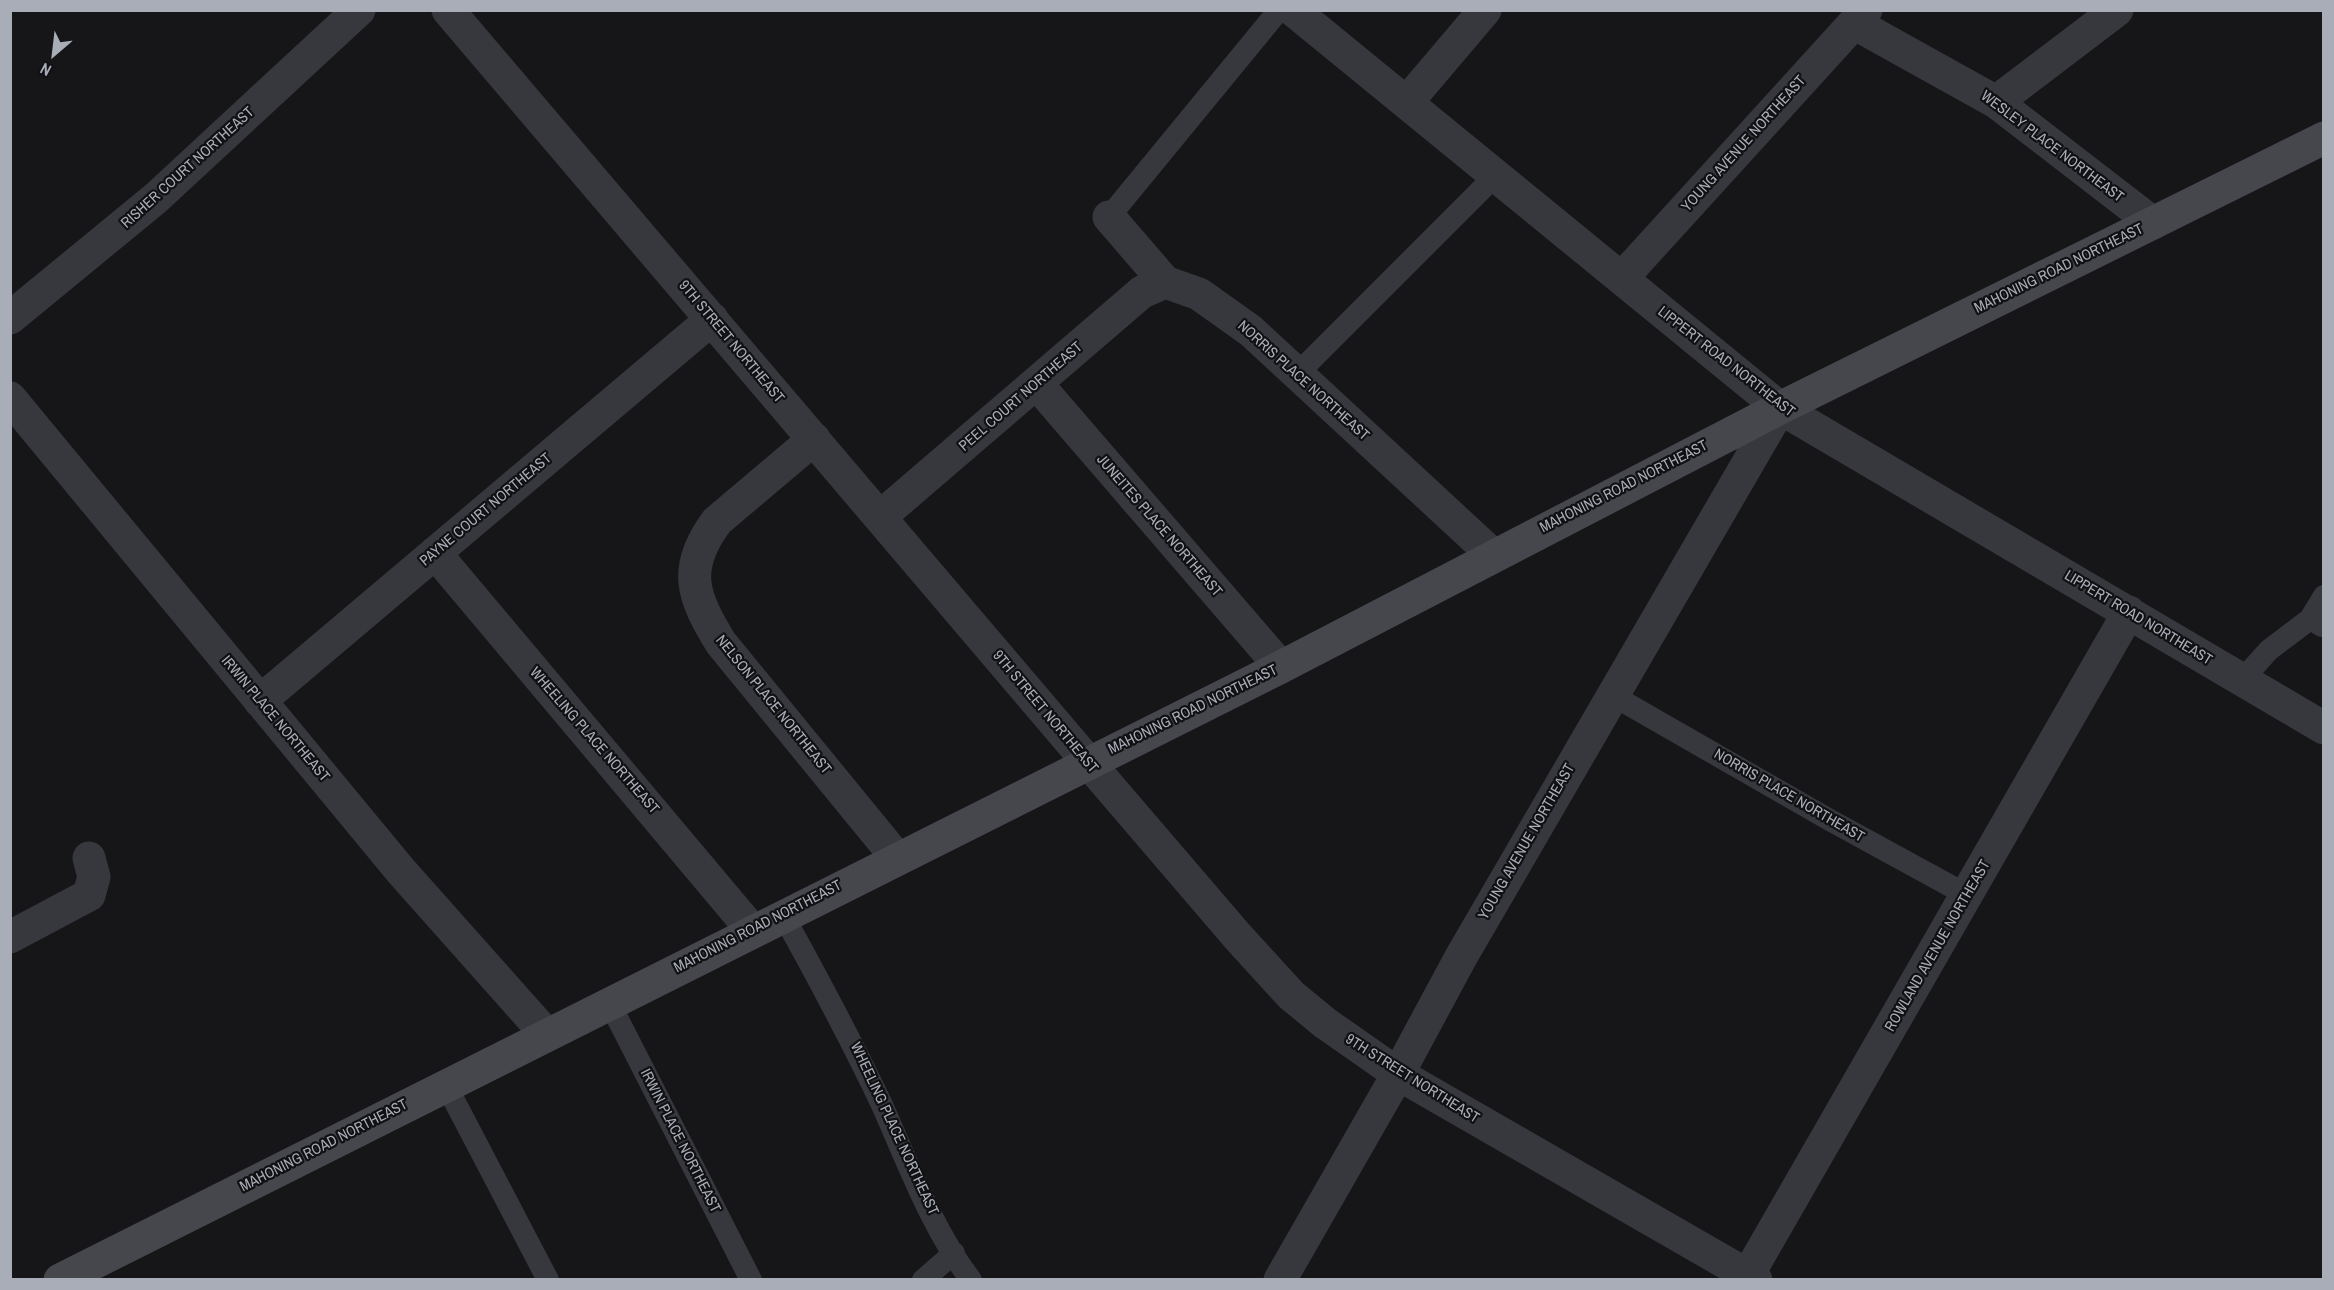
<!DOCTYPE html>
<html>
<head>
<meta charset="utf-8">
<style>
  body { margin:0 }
  #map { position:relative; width:2334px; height:1290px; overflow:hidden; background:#161618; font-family:"Archivo Narrow",sans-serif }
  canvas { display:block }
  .frame { position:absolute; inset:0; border:12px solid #a8adb8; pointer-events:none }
  .north { position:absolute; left:24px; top:24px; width:60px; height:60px; -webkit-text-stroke:4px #111113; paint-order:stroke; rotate:208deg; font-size:16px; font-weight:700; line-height:24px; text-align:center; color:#a8adb8 }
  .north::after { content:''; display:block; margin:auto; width:21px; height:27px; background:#a8adb8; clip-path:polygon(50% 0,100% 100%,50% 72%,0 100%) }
</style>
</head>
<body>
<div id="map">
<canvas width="2334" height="1290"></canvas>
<div class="frame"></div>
<div class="north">N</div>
</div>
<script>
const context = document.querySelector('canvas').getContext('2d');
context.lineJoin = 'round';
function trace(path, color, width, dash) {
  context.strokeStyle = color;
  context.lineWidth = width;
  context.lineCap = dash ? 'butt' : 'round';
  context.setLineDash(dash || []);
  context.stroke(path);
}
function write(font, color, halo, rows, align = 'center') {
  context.font = font + ' "Archivo Narrow",sans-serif';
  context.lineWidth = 4.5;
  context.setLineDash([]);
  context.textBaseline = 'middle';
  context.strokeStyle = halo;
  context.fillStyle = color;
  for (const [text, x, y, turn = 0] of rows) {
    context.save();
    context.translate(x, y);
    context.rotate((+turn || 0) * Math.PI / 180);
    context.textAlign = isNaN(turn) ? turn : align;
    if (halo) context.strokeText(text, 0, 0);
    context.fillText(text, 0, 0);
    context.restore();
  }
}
const service = new Path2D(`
  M1109 217 1279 10
  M1297 374 1496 175
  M2322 626 2310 619 2324 596
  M2242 680 2269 650 2310 619
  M1612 695 1828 819 1967 895
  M783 915C818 978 851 1040 882 1105 907 1161 933 1231 971 1280
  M609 1002 751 1280
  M446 1085 548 1280
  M923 1280 954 1253`);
const minor = new Path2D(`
  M448 10 1088 762
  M1293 10 1780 408 2324 728
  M1854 23 1996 102 2153 223
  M1407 102 1485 10
  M1996 102 2117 10
  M1109 217 1165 282 1199 294 1251 331 1493 555
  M1622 278 1866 10
  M10 318 156 198 359 10
  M1037 384 1281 667
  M10 398 401 871 546 1034
  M814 439 717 521C681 569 693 597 721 643L897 858
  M880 517 1142 292 1165 282
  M435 553 752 930
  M260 701 712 319
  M10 937 89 895 94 877 89 858
  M1280 1280 1398 1074 1461 957 1780 408
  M1745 1280 2129 612`);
const tertiary = new Path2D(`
  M1088 762 1238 937 1291 995 1325 1023 1398 1074 1756 1280`);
const secondary = new Path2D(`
  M60 1280 1281 667 1780 408 2324 138`);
const streetNames = [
  ["YOUNG AVENUE NORTHEAST",1744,144,-48],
  ["WESLEY PLACE NORTHEAST",2052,147,37],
  ["RISHER COURT NORTHEAST",188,168,-42],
  ["MAHONING ROAD NORTHEAST",2059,269,-26],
  ["9TH STREET NORTHEAST",731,342,50],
  ["LIPPERT ROAD NORTHEAST",1726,362,38],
  ["NORRIS PLACE NORTHEAST",1303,381,42],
  ["PEEL COURT NORTHEAST",1021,397,-41],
  ["MAHONING ROAD NORTHEAST",1624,487,-27],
  ["PAYNE COURT NORTHEAST",486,510,-40],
  ["JUNEITES PLACE NORTHEAST",1159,526,49],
  ["LIPPERT ROAD NORTHEAST",2138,618,31],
  ["NELSON PLACE NORTHEAST",773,705,51],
  ["MAHONING ROAD NORTHEAST",1193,710,-26],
  ["9TH STREET NORTHEAST",1045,712,50],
  ["IRWIN PLACE NORTHEAST",275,719,50],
  ["WHEELING PLACE NORTHEAST",594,741,49],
  ["NORRIS PLACE NORTHEAST",1789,796,30],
  ["YOUNG AVENUE NORTHEAST",1527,842,-60],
  ["MAHONING ROAD NORTHEAST",758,927,-27],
  ["ROWLAND AVENUE NORTHEAST",1938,946,-60],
  ["9TH STREET NORTHEAST",1412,1079,32],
  ["WHEELING PLACE NORTHEAST",894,1129,65],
  ["IRWIN PLACE NORTHEAST",680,1141,63],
  ["MAHONING ROAD NORTHEAST",324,1146,-27]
];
trace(service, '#37383d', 22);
trace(minor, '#37383d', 33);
trace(tertiary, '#37383d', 33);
trace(secondary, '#45474d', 33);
write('15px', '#a8adb8', '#111113', streetNames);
</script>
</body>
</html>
